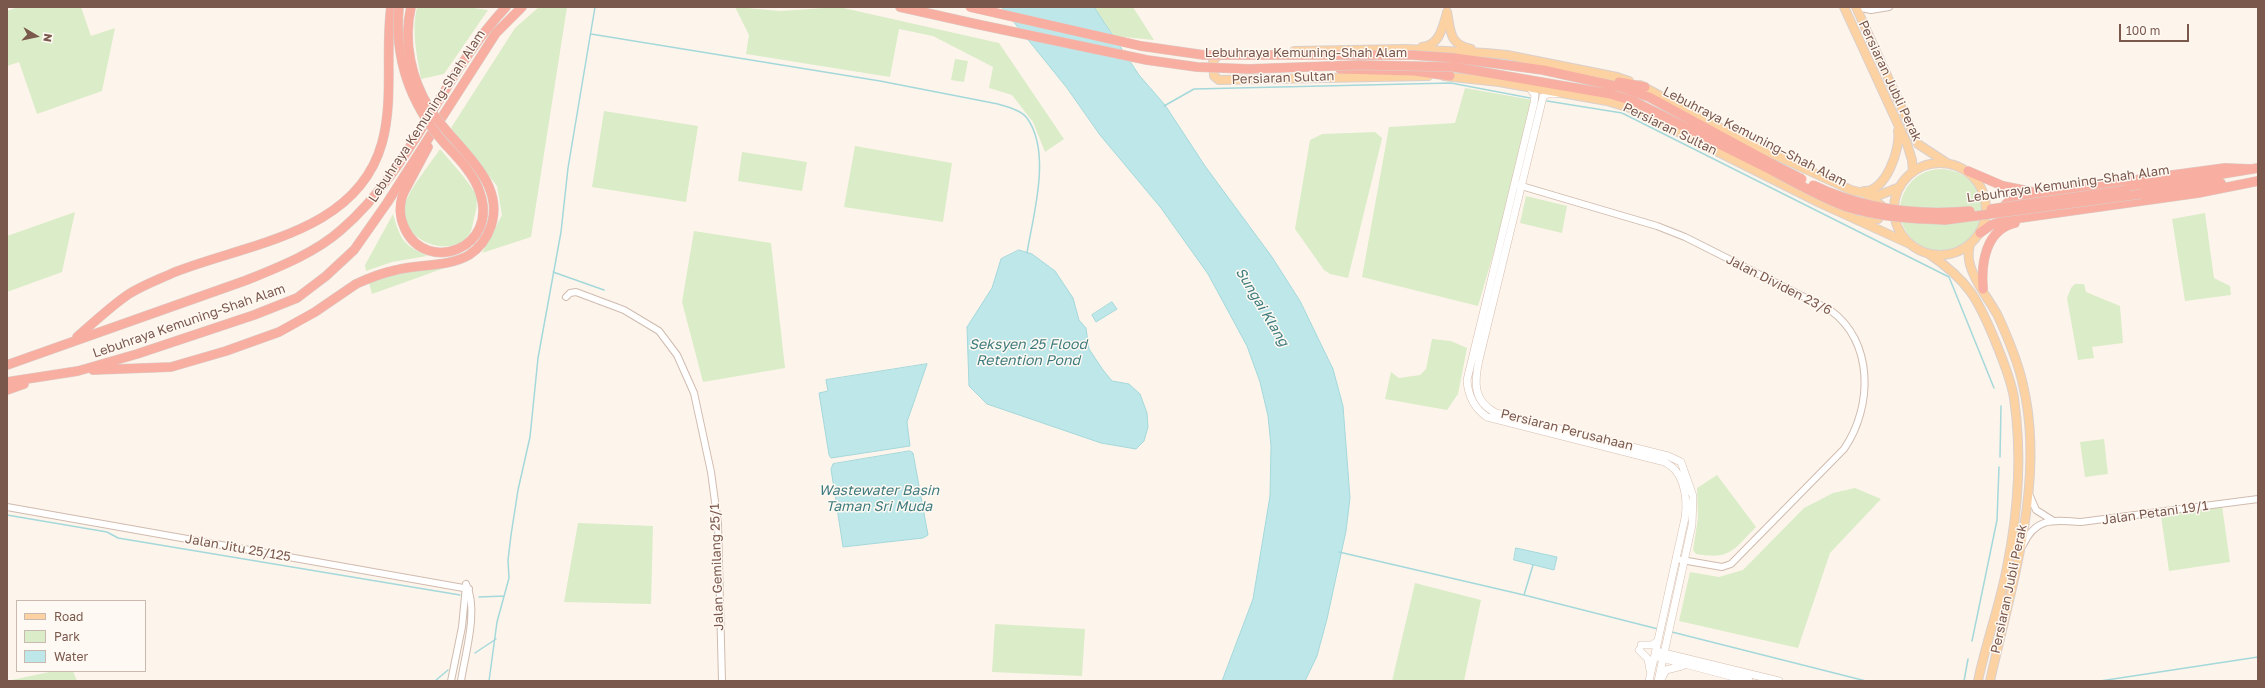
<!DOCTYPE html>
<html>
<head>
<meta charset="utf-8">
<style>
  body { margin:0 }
  #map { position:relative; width:2265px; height:688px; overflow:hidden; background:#fdf5eb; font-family:"Golos Text",sans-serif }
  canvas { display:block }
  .frame { position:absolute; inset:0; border:8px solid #7b584c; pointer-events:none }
  .legend { position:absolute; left:16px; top:600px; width:130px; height:72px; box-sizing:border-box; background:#fff9f3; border:1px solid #cab9b0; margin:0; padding:5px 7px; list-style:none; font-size:12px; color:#7b584c }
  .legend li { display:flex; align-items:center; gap:8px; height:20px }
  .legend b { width:20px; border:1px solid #cab9b0 }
  .north { position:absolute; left:16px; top:16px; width:40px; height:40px; -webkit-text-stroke:3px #fff9f3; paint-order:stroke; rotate:99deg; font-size:11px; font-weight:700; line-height:16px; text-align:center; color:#7b584c }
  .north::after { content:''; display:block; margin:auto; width:14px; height:18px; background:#7b584c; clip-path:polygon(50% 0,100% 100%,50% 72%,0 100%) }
  .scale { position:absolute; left:2119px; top:24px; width:70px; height:18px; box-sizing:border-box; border:2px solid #7b584c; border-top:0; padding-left:5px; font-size:12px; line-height:14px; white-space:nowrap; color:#7b584c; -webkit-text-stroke:3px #fff9f3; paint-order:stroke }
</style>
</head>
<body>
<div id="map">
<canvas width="2265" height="688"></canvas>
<div class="frame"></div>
<ul class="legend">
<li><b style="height:5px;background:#fcd2a3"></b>Road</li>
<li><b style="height:11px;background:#dbecc8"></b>Park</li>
<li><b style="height:11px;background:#bee7e9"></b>Water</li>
</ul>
<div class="north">N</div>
<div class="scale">100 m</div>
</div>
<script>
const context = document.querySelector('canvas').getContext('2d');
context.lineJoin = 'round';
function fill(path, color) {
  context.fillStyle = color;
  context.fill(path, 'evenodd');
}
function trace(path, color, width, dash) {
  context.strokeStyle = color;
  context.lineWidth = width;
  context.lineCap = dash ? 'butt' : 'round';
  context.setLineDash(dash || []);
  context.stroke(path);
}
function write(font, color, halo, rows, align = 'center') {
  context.font = font + ' "Golos Text",sans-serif';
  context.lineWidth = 3;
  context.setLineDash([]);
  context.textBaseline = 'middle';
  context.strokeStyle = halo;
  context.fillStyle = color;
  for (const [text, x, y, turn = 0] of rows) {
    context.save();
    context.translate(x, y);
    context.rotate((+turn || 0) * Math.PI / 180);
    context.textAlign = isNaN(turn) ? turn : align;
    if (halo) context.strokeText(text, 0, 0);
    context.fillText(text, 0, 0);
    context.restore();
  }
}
const green = new Path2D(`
  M18 7H81L91 36 115 28 102 91 37 114 19 62 7 66V11Z
  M417 7H466L488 10 444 74 421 79C417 55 411 31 417 7Z
  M539 7H567L531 237 482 253 502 215 497 186 451 128 515 28Z
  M735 7 780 11 839 7 999 43 1064 139 1045 152 1033 122 1012 95 989 88 993 67 933 36 899 29 890 77 746 54 749 35Z
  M1094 7H1133L1154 40 1114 36Z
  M955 59 968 61 964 82 951 80Z
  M1465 88 1538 101 1478 306 1362 277 1389 127 1455 123Z
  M604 111 698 126 686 202 592 187Z
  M1375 132 1382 138 1381 143 1348 278 1330 274 1324 270 1295 229 1310 140 1322 134Z
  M855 146 952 163 943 222 844 207Z
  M440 149C450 161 469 181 476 195 478 201 476 212 474 218 473 223 472 229 470 233 452 261 401 241 404 209 406 192 431 163 440 149Z
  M742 152 807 162 802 191 738 181Z
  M1900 210a41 41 0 1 1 82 0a41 41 0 1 1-82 0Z
  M1526 196 1567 206 1562 233 1520 223Z
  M75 212 62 272 7 292V236Z
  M2205 213 2214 278 2230 286 2231 295 2185 301 2172 219Z
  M393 214C401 241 403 244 427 256L392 262 366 271 365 265Z
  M694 231 771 243 785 368 703 382 682 302Z
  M453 265 372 294 369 283 392 274Z
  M2075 284H2084L2086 292 2120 306 2123 343 2092 347 2094 358 2078 360 2067 298 2071 288Z
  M1432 339 1451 341 1467 348 1458 394 1447 410 1385 399 1391 372 1399 378 1420 375 1426 369Z
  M2104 439 2108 474 2085 477 2080 442Z
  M1717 475 1756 527C1733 550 1731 560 1696 554L1693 550 1698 518 1697 488Z
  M1855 488 1881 499 1830 553 1798 648 1679 621 1690 572 1719 577 1743 570 1804 508 1833 493Z
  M2222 506 2230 562 2169 571 2161 516Z
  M578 523 653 526 651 604 564 602Z
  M1415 583 1481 600 1464 681H1392Z
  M995 624 1085 629 1082 676 992 672Z
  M54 671H73L77 681H7Z`);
const water = new Path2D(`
  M1002 7H1094L1139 75 1165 105 1205 166 1272 257 1300 301 1333 369 1343 406 1350 498 1346 531 1327 619 1317 656 1305 681H1222L1253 599 1270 496 1271 446 1268 416 1260 382 1247 346 1208 274 1161 208 1100 135 1067 88Z
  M1019 250 1032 254 1055 271 1073 298 1079 320 1086 328 1089 349 1103 370 1112 381 1129 384 1140 394 1147 413 1148 427 1144 441 1136 449 1101 443 987 404 969 386 967 327 992 288 1001 259Z
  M1112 302 1117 309 1096 322 1092 315Z
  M927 364 907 422 910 446 831 458 829 455 819 393 828 391 826 380Z
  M910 451 913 453 928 535 923 538 843 547 831 469 833 464Z
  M1516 548 1557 557 1554 570 1514 560Z`);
const stream = new Path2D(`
  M591 34 880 81 998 104C1007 107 1021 110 1027 118 1052 153 1033 215 1027 253
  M1547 101 1622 113 1949 277 1994 388
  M1164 106 1194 89 1451 83 1530 98
  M553 272 604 290
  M2000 457 2001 406
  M7 515 107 532 118 538 460 595
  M1339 552 1524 595 1658 629
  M1524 595 1533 565
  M479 597 504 596
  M1672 632 1866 681
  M1972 641 1997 520 1999 467
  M475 653 496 639
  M435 681 448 670
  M489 681 497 622 509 578 508 560 511 535 518 490 530 437 538 358 561 232 568 168 595 7
  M1964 681 1968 659
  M2100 681 2258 657`);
const tertiary = new Path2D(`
  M1857 7 1871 10 1889 7
  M1518 185 1657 226 1685 237 1830 310C1874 341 1873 407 1844 449L1731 564 1722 567 1676 559
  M566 297 570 293 576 292 624 310 659 331 677 355 694 393 711 472 718 524 722 681
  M2030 496 2036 510 2052 520
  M7 507 469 589
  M2023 545C2036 517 2053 520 2081 522L2258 499
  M451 681 462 627 466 586
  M461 681C465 654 479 609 466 584`);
const secondary = new Path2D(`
  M1529 87 1535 95 1534 103 1467 380C1468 396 1474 408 1487 417L1661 461C1684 468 1688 497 1685 518L1649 681
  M1556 94H1547L1543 97 1479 360C1474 383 1473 401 1496 413L1668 456 1681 462 1693 496 1692 525 1658 681
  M1641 645H1652L1658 641
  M1639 650 1648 659 1650 670
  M1660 652 1779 681
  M1658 657 1749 681
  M1660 681 1666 670 1682 666`);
const primary = new Path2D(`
  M1844 7 1907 144 1912 160 1913 172
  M1856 7 1918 144 1947 163
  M1447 12C1451 32 1449 44 1471 49
  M1422 47C1440 45 1442 28 1447 13
  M1294 51 1406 49 1486 53 1507 55 1617 77 1629 81
  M1222 54H1219L1213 61 1214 76 1219 80 1428 76
  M1444 76 1499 82 1607 101 1630 108 1820 203 1910 244
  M1640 85 1745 141 1851 190 1877 196 1900 187
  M1894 209a46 46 0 1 1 92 0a46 46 0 1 1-92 0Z
  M1864 191C1885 193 1901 149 1898 131
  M1862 220 1878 219 1883 212 1882 206 1868 196
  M1970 245C1969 249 1968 255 1969 260 1972 279 1989 299 1998 316 2008 338 2018 361 2023 385 2046 481 2011 587 1990 681
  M1929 254C1969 281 1978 299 1996 343 2003 361 2011 379 2014 398 2022 453 2018 513 2007 567 2000 605 1986 642 1978 681`);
const motorway = new Path2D(`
  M900 7 976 24
  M1455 58 1543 70 1620 87 1649 97 1778 167
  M1454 67 1610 94 1633 101 1775 172
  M1340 69 1414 71 1450 76
  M1619 82 1645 87
  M1968 171 2003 186 2038 193 2225 168 2250 169
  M2125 190 2258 168
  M403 194 428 147
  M2141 194 2221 183
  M2005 212V205L2009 201 2033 195
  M1980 233 1991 225 2006 220 2198 193 2258 181
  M1983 289C1981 264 1985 230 2015 223
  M77 337C93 323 109 308 126 296 140 286 160 279 175 272 249 243 357 233 382 143 394 99 385 52 391 7
  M7 365 247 280C279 267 315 253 341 230 412 169 442 75 506 7
  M93 370 171 367 226 351 279 332 315 312 356 284
  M7 382 78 371 137 354 254 315 297 298 326 276 354 250 387 203 496 33 522 7
  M7 390 24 384`);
const motorwayBridge = new Path2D(`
  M399 7C394 60 410 104 445 144 458 158 474 174 480 193 499 248 427 275 405 229 399 216 399 206 403 194
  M970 7 1141 46 1204 55H1412L1455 58
  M976 24 1147 60 1197 67 1249 69 1359 65 1454 67
  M1778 167 1802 179
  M1775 172C1798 184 1822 198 1847 207 1879 217 1912 219 1945 220L2141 194
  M1813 185C1863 209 1915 216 1970 211
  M1991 209 2125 190
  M356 284C369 278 382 273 396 270 419 264 449 267 469 255 480 248 487 238 491 226 507 179 451 144 430 109 411 79 403 41 411 7`);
const streetNames = [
  ["Lebuhraya Kemuning-Shah Alam",1306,53],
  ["Persiaran Sultan",1283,78,-2],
  ["Persiaran Jubli Perak",1890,81,65],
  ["Lebuhraya Kemuning-Shah Alam",427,116,-57],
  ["Persiaran Sultan",1670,129,26],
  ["Lebuhraya Kemuning–Shah Alam",1755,137,27],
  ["Lebuhraya Kemuning–Shah Alam",2068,184,-8],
  ["Jalan Dividen 23/6",1779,285,27],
  ["Lebuhraya Kemuning-Shah Alam",189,321,-19],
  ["Persiaran Perusahaan",1567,430,14],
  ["Jalan Petani 19/1",2155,513,-8],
  ["Jalan Jitu 25/125",238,548,10],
  ["Jalan Gemilang 25/1",717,567,-92],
  ["Persiaran Jubli Perak",2009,589,-78]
];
const waterNames = [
  ["Sungai Klang",1262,307,59],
  ["Seksyen 25 Flood",1028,345],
  ["Retention Pond",1028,361],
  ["Wastewater Basin",879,491],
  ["Taman Sri Muda",879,507]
];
fill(green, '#dbecc8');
fill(water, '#bee7e9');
trace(water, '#a4d8db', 1);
trace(stream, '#a4d8db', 1.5);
trace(tertiary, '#d1bbaf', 8);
trace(secondary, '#d7bdaf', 8);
trace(primary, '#dad0cd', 10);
trace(motorway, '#dad0cd', 10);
trace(tertiary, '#fff', 6);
trace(secondary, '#fff', 7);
trace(primary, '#fcd2a3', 8);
trace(motorway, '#f8afa1', 9);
trace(motorwayBridge, '#dad0cd', 10, []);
trace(motorwayBridge, '#f8afa1', 9);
write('13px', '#7b584c', '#fff9f3', streetNames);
write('italic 14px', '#3f7c7f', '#fff9f3', waterNames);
</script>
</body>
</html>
